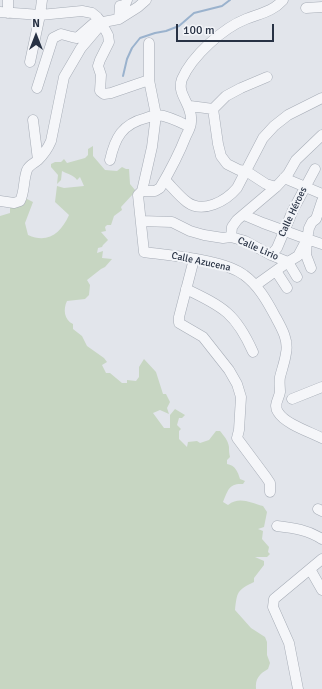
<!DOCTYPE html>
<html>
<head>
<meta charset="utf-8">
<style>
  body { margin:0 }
  #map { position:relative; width:322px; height:689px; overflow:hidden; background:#e2e5eb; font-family:Signika,sans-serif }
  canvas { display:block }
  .north { position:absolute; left:16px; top:16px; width:40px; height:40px; -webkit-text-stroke:3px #f2f4f8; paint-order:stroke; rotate:0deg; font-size:11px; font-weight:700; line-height:16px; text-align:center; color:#283244 }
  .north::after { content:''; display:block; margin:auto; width:14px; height:18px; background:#283244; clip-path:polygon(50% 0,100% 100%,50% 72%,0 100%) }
  .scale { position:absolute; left:176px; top:24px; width:98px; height:18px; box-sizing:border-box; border:2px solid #283244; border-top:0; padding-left:5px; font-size:12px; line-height:14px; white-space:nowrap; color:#283244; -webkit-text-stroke:3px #f2f4f8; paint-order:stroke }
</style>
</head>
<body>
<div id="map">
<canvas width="322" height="689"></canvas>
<div class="north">N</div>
<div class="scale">100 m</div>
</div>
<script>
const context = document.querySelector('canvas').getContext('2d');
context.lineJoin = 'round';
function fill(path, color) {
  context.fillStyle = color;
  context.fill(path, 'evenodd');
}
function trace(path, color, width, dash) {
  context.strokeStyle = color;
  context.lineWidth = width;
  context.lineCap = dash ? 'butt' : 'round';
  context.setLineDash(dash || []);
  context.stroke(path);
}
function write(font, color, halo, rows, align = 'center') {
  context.font = font + ' Signika,sans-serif';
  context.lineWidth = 4;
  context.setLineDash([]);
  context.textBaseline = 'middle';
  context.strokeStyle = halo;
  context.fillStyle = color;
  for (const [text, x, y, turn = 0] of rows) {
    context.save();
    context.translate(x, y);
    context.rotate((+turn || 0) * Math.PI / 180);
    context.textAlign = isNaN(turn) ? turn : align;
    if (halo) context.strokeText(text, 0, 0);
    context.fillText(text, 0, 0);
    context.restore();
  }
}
const green = new Path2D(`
  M93 146V156L105 170 117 171 122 167 126 169H129L130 184 135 190 133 194 121 207 122 210 114 216 111 225H107L105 227 106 231 101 232 108 240 103 245 102 247 98 248 97 253 103 251 102 258 112 259 105 267 101 269 87 280 90 285 89 295 85 299 67 301C63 309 64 320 73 324V329L82 336 87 346 104 358 107 362 102 365 106 373H110L122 383H127V380L136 381 139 377V367L144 359 156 372 163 394H166L170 402 167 408 169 414 160 410 153 413 164 428H170V415L175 409 185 415 182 418H179L177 425 181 429 179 431V439L187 447 188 442 197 441 200 443 209 440 216 431H220C224 436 228 440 229 447 229 451 229 453 230 457L227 460V464C235 465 238 472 240 479L245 481 243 484C229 483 228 490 223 502L228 505C240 496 250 503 263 506L267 512 264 527 258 529 263 531 262 539 269 547 268 552 270 554 267 557H255L264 561V565L254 578V582C237 590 237 592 235 610L251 628 265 637 267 642V655L270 663 268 669C259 674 255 679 256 689H0V216L10 213V207L22 203 27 199 33 202 25 223 28 235C48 244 61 233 69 215L55 202 57 186 64 188 84 186 80 177 77 180C74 175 67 174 62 171L61 180 57 184 58 175 51 167V164L55 162H61L64 159 67 163 85 158 88 155V149Z`);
const stream = new Path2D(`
  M123 76 127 59 132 48 140 38 155 33 166 31 179 26 194 13 222 6 230 0`);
const minor = new Path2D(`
  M306 8 322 7
  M0 12 40 15 82 11 92 13 97 17 101 22 108 35 109 42 100 60 98 66 101 75 100 91 104 94 111 93 149 80
  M8 13V0
  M119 19 120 6 125 5 127 0
  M149 43V80L156 115 152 147 142 191 138 195 144 252C171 256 223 259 244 275 258 285 267 301 275 316 281 327 289 340 286 353 285 361 282 369 280 377 279 382 280 387 280 392 279 399 273 405 278 412 285 424 310 432 322 438
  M30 62 40 15 42 0
  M37 88 53 38 61 34 72 37 77 38 93 24 119 19 138 7 146 0
  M190 106 213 109
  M213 109 218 144 221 156 227 164 239 170 246 171 266 184 276 187
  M213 109 226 96 241 88 267 77
  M33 120 38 160
  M110 160C115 138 122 124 146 118 149 117 154 115 158 115 169 116 180 122 190 127
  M284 178 322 194
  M165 180C172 187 179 196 187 202 203 214 226 201 237 188L263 138 274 126 288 115 322 98
  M142 191H155L160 188C170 171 179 154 186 136 188 132 191 127 191 122 193 104 176 95 182 79 192 56 223 28 246 19 261 13 272 12 283 0
  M0 201 14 203 20 201C25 191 23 181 27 170 29 165 35 163 38 160 44 154 48 148 51 141L64 77 81 48 98 28 101 22
  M244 215 263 223 307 239
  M141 221 172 222 190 231 204 235 223 238 231 237 245 241 271 255 288 262 297 277
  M231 237 232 227 237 220 276 187 288 174 296 160 322 135
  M271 255 277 248 293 210 315 169
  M194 259 179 317V323L203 337 229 370 237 384 241 397 239 430 237 438 266 477 270 483V492
  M311 268 306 255 307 239 309 228 312 222 316 219 322 201
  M276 271 287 288
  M256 285 288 262 298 256 307 239 322 244
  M186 289C224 307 236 314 253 352
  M292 399 322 387
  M318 509 322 511
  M277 526C294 528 308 530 322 539
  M310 569 322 590
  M298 689 289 643 273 607 274 599 322 559`);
const streetNames = [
  ["Calle Héroes",293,212,-65],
  ["Calle Lirio",258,249,24],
  ["Calle Azucena",201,262,12]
];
fill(green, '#c7d6c2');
trace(stream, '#9ab2cd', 2);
trace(minor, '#a6acb6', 11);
trace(minor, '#f5f6f9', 10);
write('10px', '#283244', '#f2f4f8', streetNames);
</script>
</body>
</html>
